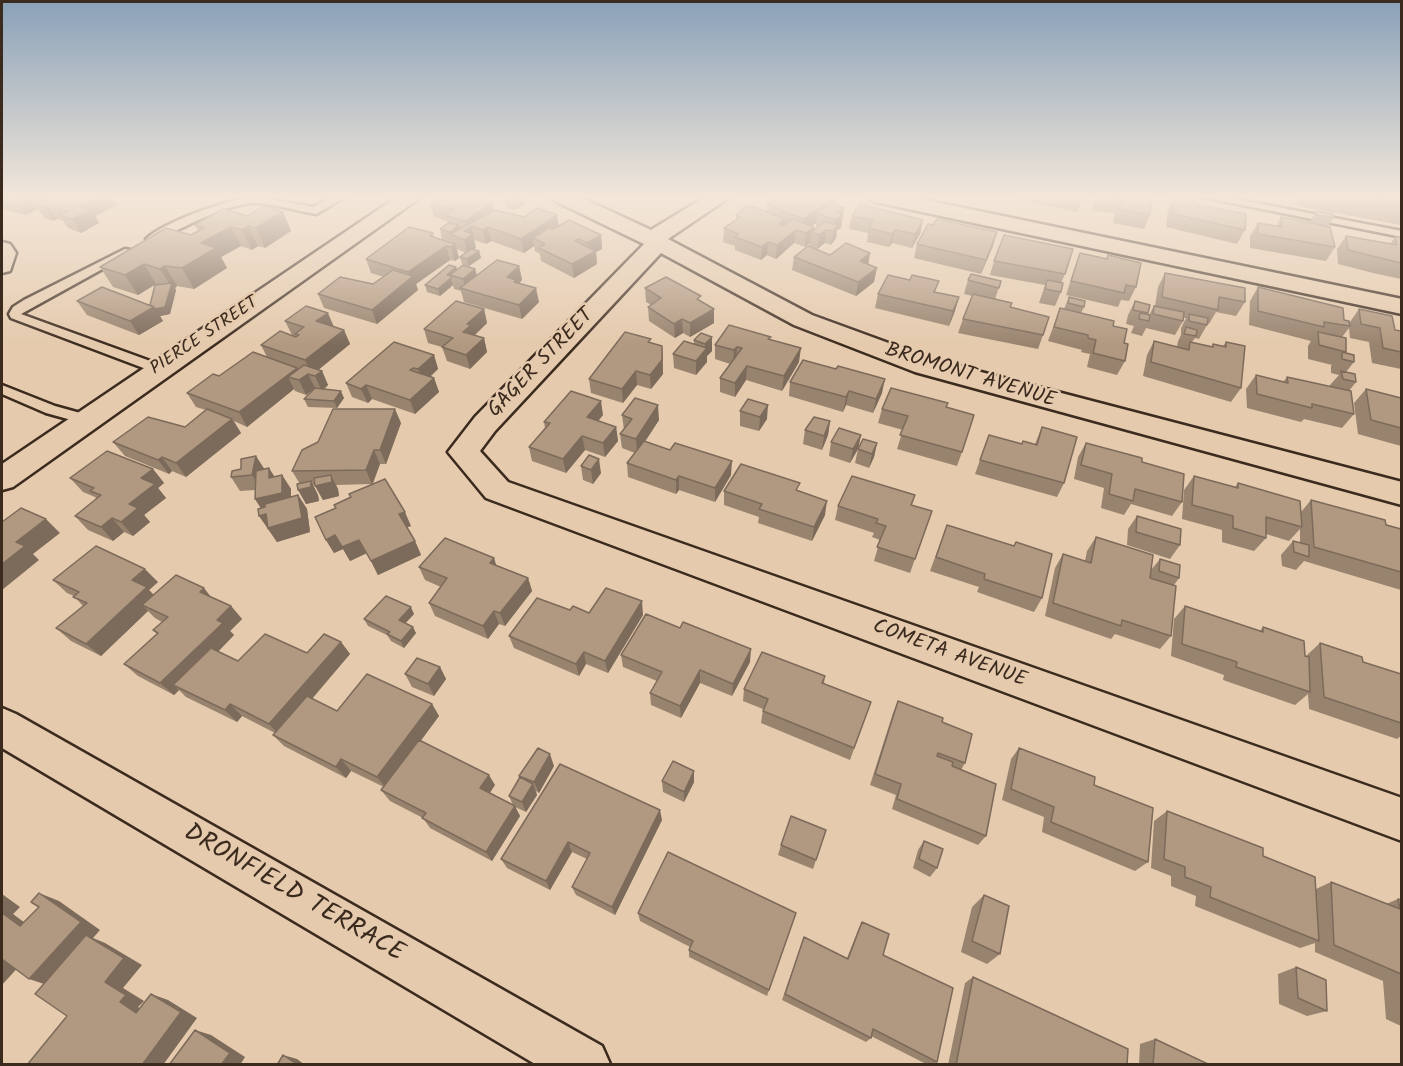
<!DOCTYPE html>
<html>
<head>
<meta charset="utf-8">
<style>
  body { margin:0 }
  #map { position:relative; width:1403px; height:1066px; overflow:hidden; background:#e5caad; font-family:Kalam,sans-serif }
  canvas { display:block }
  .frame { position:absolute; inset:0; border:3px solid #3b2a1e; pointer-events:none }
</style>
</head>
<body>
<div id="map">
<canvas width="1403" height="1066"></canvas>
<div class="frame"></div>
</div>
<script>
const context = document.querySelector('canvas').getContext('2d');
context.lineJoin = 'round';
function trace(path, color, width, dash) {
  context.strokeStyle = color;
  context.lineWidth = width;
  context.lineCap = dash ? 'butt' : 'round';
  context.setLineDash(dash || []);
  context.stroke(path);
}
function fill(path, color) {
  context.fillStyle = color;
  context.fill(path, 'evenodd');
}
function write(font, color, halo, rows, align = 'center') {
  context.font = font + ' Kalam,sans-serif';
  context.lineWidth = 5;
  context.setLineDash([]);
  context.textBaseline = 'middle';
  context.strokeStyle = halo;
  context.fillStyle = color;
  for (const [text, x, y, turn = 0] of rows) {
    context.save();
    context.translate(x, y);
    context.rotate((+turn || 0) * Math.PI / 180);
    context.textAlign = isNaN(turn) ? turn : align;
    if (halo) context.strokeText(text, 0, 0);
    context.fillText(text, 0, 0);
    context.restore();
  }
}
const lane = new Path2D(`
  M257 197 314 207 332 197H345L316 214C297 211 276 204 256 203 229 202 180 229 156 241L146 239C164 222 233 197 257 197Z
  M1202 197H1225L1402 231V237Z
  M125 249 135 251 21 314 164 366V372H154L11 318 9 314 13 307 24 300Z
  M2 385 55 406 91 416 93 419 86 424 46 413 2 394Z`);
const street = new Path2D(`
  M552 197H580L651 230 705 197H730L668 239 812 315 935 360 1402 482V505L915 372 794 325 661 253 495 431 480 451 508 482 1402 798V841L486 498 448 452 475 417 644 244 555 201Z
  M870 197H911L1402 299V314L880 203 873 201Z
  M2 242 10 244 16 253 10 271 2 273Z`);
const secondary = new Path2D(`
  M397 197H421L13 487 2 490V464Z
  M2 708 16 714 602 1046 610 1064H535L2 748Z`);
const wall = new Path2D(`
  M2 197H112L117 205 95 216 99 223 81 233 68 228 63 221 57 219 53 221 44 218 38 209 26 215 2 209Z
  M439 197H482V199L494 210 524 217 557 215 558 226 601 235 602 249 596 252 597 264 574 278 541 261 540 254 535 251 534 246 524 253 491 241 486 244 474 240 476 248 474 249 479 251 481 258 469 266 462 264 460 257 466 253 457 249 459 258 455 261 450 260 416 284 418 290 377 324 324 308 318 294 373 284 384 277 371 273 366 259 433 233 434 237 442 240 440 229 448 223 447 221 434 217 430 204Z
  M504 197H522L524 204 514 210 506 208Z
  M770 197H829L834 199 833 204 844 208 841 228 837 230 836 238 831 245 825 243 817 249 809 246 810 243 805 247 794 243 776 259 767 255 761 260 735 250V246L723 242 724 228 736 220V215L741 211V209L767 212V204L770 203ZM816 223V226L818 227 814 230 812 226Z
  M1014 197H1083L1078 212 1013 199Z
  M1095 197H1153L1150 215 1144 229 1113 223 1115 213 1092 211Z
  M1174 197H1184L1194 204 1245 230 1237 244 1166 227 1168 209Z
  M1296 197H1401V225L1297 206Z
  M1316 211 1333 218 1328 226 1335 247 1326 261 1250 248V236L1258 223 1276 226 1281 217 1309 223Z
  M283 212 291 231 265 248 258 246 252 250 241 246 221 257 227 268 194 289 177 286 175 288 176 290 170 314 160 316 163 321 139 335 87 315 77 301 150 305 159 285 156 284 138 295 113 287 100 267 191 235 198 231 195 225 248 216Z
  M852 216 923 220 920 234 912 248 892 243 889 247 867 242 868 233 849 229Z
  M1346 236 1390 244 1395 237 1401 238V279L1373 273 1338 264 1337 249Z
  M917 244 993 246 981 274 914 258Z
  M1080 253 1106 259 1136 287 1129 301 1121 300 1118 307 1066 295 1075 267Z
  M830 255 868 264 874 282 856 296 792 270 794 257Z
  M994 261 1065 274 1061 283V292L1055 306 1039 303 1045 285 990 275Z
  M519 266 522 280 518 284 539 302 522 319 464 302 461 291 454 289 453 285 440 296 427 292 425 285 456 267 457 270 475 269 477 276Z
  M1165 273 1245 302 1236 316 1216 312 1209 324 1207 323V325L1199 339 1195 338 1192 342 1212 347 1213 344 1223 346 1226 342 1241 388 1231 402 1143 376 1147 355 1154 341 1177 347 1178 341 1181 335V328L1186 318H1183V321L1175 335 1146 328 1142 336 1131 333 1134 326 1126 324 1128 315 1135 301 1150 305 1147 315H1149L1154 306H1155L1158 287Z
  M968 280 1001 281 995 299 1010 307 1043 335 1038 349 958 333 963 319 972 296 964 294Z
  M1258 287 1350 322 1359 309 1395 330 1401 331V369L1372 363 1369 342 1350 338 1349 328 1342 337 1346 352 1345 353 1354 362 1346 372 1356 382 1349 391 1354 414 1342 428 1304 419 1301 422 1247 408 1246 389 1256 375 1283 382 1287 377 1330 387V385L1339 375 1331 373V366L1332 365 1308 359V346L1311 341 1249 325 1250 301Z
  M645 288 701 301 714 309V323L690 337 683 333 675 338 649 321 648 307 651 305 646 302Z
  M936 292 955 311 949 326 875 308 878 294Z
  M1069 297 1084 307 1081 313 1113 326 1124 343 1125 361 1117 375 1087 367 1090 354 1081 352 1082 350 1048 341 1060 308 1064 309Z
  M484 309 487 323 474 335 484 338 487 352 470 369 447 361 442 347 428 343 424 329Z
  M285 321 334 327 344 330 350 344 318 370 322 371 328 385 324 389 344 398 337 408 308 407 304 399 317 389 315 388 306 395 295 391 294 389 247 427 234 421 241 433 186 477 172 471 169 474 125 456 113 442 185 427 206 410 196 407 187 393 219 376 267 357 261 345 296 337 292 335Z
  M701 333 712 351 707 356V362L696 375 674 368 673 354 694 344V340Z
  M770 340 799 362 782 391 746 380 735 397 720 392V378L730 364 715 359V345Z
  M652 343 662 346 663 360V374L651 389 637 385 623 403 591 393 589 379Z
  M434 355 438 369 431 376 434 378 439 392 415 414 372 399 368 403 352 397 346 383Z
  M790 382 882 393 873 413 846 405 843 412 789 396Z
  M1366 389 1401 398V446L1358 434 1354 403Z
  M946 407 962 452 957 466 897 449 903 430 878 423 882 409Z
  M740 411 767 419 759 431 740 426Z
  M603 415 598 421 616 427 618 441 605 457 585 450 566 473 532 461 529 447 545 428 544 422Z
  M622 415 659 420 645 442 731 475 715 502 679 490 676 494 628 477 627 463 635 453 622 448 620 434 624 430Z
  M830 421 828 435 822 450 803 444 805 430Z
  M401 423 386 464H380L373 484 411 526 407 527 415 541 421 555 378 575 367 553 350 561 343 549 334 553 326 540 336 508 351 497 372 484 336 485 338 489 339 496 323 500 315 485H313L318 495 319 501 306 504 300 484 292 471Z
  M1042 427 1064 483 1057 497 975 474 989 435 1021 444H1035Z
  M861 435 858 449 850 463 829 456 831 442Z
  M877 443 874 457 869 468 855 463 858 449Z
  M1086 443 1142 462 1182 502 1172 516 1131 504 1124 515 1101 508 1104 488 1074 479 1078 457Z
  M581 466 601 473 593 484 583 480Z
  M153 469 164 483 158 488 166 498 144 515 150 522 133 536 124 532 113 541 88 530 75 516 97 499 95 497 83 492 70 478Z
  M241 469H264L275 477 282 475 291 489V497L298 495 307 509 310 532 277 542 269 530H268L261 508 255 499V490L240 491 231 477Z
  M1194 476 1235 487 1238 483 1301 512 1311 500 1401 529V590L1304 561 1296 570 1282 566 1281 555 1293 541 1300 543V529L1289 541 1266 534V538L1254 551 1222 542V530L1182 519 1184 490Z
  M724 491 825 515 812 541 758 523 759 517 724 505Z
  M915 495 912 505 932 511 910 573 874 561 880 540 872 537 874 533 835 520 838 506Z
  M1137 516 1180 545 1170 559 1127 545 1128 529Z
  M947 525 1014 546 1016 542 1042 598 1034 612 977 592 979 587 930 571Z
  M1096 537 1151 570 1160 559 1179 578 1174 585 1171 636 1160 649 1115 634 1111 639 1045 616 1055 568 1063 554 1085 561 1087 551Z
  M494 558 496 565 528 578 532 591 505 626 499 624 488 639 435 616 429 603 441 587 425 580 419 567Z
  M53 580 158 582 149 590 154 595 212 598 231 606 242 619 230 631 234 635 218 652 238 661 307 653 341 642 350 654 312 699 337 711 432 704 439 716 420 741 495 785 489 793 513 805 509 796 520 778 519 776 554 766 539 793 536 791 537 795 526 812 515 807 520 816 492 861 430 828 423 818 390 801 381 790 384 787 351 771 346 778 284 746 273 735 275 733 242 716 237 722 186 697 179 690 174 695 138 676 124 664 157 634 153 630 162 622 155 618 148 611 101 656 71 641 56 628 83 606 74 596 67 593Z
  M1185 606 1260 631 1263 627 1306 656 1320 643 1363 662 1401 674V736L1397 739 1309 709 1308 694 1295 705 1223 680 1224 675 1171 656 1174 619Z
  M570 610 589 613 643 615 608 673 586 664 579 676 514 648 509 636Z
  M414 614 405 623 416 633 404 648 391 641 387 635 368 626 364 619Z
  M621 655 750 662 732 696 700 683 681 718 651 705 650 693 657 681 623 667Z
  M440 667 446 679 434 696 412 687 405 674Z
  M825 676 824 684 871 702 850 760 761 723 763 709 743 701 744 689Z
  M898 701 942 722 965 763 961 770 986 836 978 845 892 809 896 795 870 785 893 713Z
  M1019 748 1094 785 1148 862 1135 871 1042 832 1044 817 1002 800 1011 759Z
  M694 771V782L684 802 663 792 662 781Z
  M1167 811 1263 856 1316 889 1331 882 1386 904 1398 899 1401 900V1026L1386 1019 1383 981 1315 952V943L1300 948 1195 906 1196 896 1171 886V876L1151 868 1154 821Z
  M662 820 615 915 576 895 572 887 587 859 572 852 550 890 507 868 501 859Z
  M826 830 813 869 778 855 781 845Z
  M924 841 937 868 930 877 913 868 918 850Z
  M984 895 1000 954 987 964 961 952 972 907Z
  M638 913H796L767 996 689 957V950L690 947 640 921Z
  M862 922 883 955 937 1062 931 1065H928L871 1036V1038L866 1042 782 1000 804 937 847 958 858 930Z
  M1296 967 1327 1011 1307 1016 1279 1004 1278 974Z
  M973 977 1127 1065H948L965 983Z
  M1155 1039 1210 1065H1139L1140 1044Z`);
const shadedWall = new Path2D(`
  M25 197H53L35 204 38 209 26 215 16 201Z
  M97 197H112L117 205 95 216 99 223 81 233 72 219 79 206Z
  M512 197H522L524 204 514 210Z
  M834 199 832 212 817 213 816 223 802 232 803 219Z
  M492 202 495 215 471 226 476 248 468 253 464 240V231L468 228 466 221Z
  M48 205 57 219 53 221 44 207Z
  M844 208 841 228 837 230 836 238 831 245 835 220 837 212Z
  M283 212 291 231 265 248 256 228Z
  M557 215 559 228 533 238 534 246 524 253 521 239Z
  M785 219 784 233 779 224Z
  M923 220 920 234 912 248 915 234Z
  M459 225 462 239 451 235 450 232Z
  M248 226 258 246 252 250 242 230Z
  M231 227 241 246 221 257 227 268 194 289 182 268 201 243Z
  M488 227 491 241 486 244 483 230Z
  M814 227V233L811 232 810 243 805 247 806 233Z
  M796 230 794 243 776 259 777 245Z
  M826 230 825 243 817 249 819 235Z
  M895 230 892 243 889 247 892 234Z
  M997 232 993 246 981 274 986 260Z
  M601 235 602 249 596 252 597 264 574 278 572 264 588 255 587 243Z
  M768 242 767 255 761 260 762 247Z
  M455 244 459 258 455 261 451 247Z
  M446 246 450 260 416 284 418 290 377 324 372 310 410 278 408 272Z
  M479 251 481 258 469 266 467 259Z
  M870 253 868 267 860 261Z
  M144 264 156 284 138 295 125 275Z
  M165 266 177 286 175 288 176 290 170 314 160 316 163 321 139 335 130 321 149 310 171 286 160 269Z
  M519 266 522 280 517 285 507 277Z
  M456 267 458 274 450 275 453 285 440 296 438 289 447 275Z
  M877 268 874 282 856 296 858 282Z
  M475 269 479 283 466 290 463 279Z
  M536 288 539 302 522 319 519 305Z
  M959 297 955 311 949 326 953 311Z
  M484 309 487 323 474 336 463 332 467 324Z
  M714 309V323L690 337V323Z
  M328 313 334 327 316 321Z
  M682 319 683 333 675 338 674 324Z
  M344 330 350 344 312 375 305 360Z
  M712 337V351L707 356V362L696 375V361L705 349V344Z
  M484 338 487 352 470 369 466 355Z
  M662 346 663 374 651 389 650 375Z
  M737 347 736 361 733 365 734 350Z
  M801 348 799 362 782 391 784 376Z
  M434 355 438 369 423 383 418 369Z
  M747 366 746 380 735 397V383Z
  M297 368 302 378 308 374 315 388 306 395 299 380 288 377 294 389 247 427 239 412Z
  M322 371 328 385 322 391 315 376Z
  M636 371 637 385 623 403 622 389Z
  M434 378 439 392 415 414 410 400Z
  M885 379 882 393 873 413 876 399Z
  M366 385 372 399 368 403 361 389Z
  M341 391 344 398 337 408 334 401Z
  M849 391 846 405 843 412 846 397Z
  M601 401 603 415 589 432 587 417Z
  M658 405 659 420 637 453 636 439Z
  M768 405 767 419 759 431 760 417Z
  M395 409 401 423 386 464 380 450Z
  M232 419 241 433 186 477 176 463Z
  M830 421 828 435 822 450 824 436Z
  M616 427 618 441 605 457 603 443Z
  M861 435 858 449 850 463 853 449Z
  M582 436 585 450 566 473 563 459Z
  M877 443 874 457 869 468 872 454Z
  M374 450 380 464 372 484 366 470Z
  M256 456 265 470 261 489 252 475Z
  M162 457 172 471 169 474 158 460Z
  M599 459 601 473 593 484 591 470Z
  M732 461 731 475 715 502V488Z
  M269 468 278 482 269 478Z
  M153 469 164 483 158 488 166 498 144 515 150 522 133 536 121 522 141 478Z
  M282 475 291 489 290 507 264 513 255 499Z
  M331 475 338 489 339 496 323 500 315 486Z
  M679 476V490L676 494V480Z
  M311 481 318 495 319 501 306 504 298 490Z
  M298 495 307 509 310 532 277 542 259 516Z
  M827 501 825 515 812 541 814 527Z
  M405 512 411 526 405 528 399 514Z
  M112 518 124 532 113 541 101 527Z
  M46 519 60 533 33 554 39 560 2 590V564L16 542Z
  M335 535 359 540 367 553 350 561 343 549 334 553 326 540Z
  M415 541 421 555 378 575 371 561Z
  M494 558 498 572 490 563Z
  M145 569 158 582 149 590 159 601 142 605 148 611 101 656 86 644 132 580Z
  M528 578 532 591 505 626 500 613Z
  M204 588 215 602 200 592Z
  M642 601 643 615 608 673 605 661Z
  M231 606 242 619 230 631 234 635 181 689 173 685 179 690 174 695 160 683 217 620Z
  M411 607 414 614 402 627 399 620Z
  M494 611 499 624 488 639 483 626Z
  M413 627 416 633 404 648 401 641Z
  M341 642 350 654 280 736 269 724Z
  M751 649 750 662 732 696 733 684Z
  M584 652 586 664 579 676 576 664Z
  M440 667 446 679 434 696 428 684Z
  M700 670V683L681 718 680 706Z
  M230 704 242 716 237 722 225 710Z
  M432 704 439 716 386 788 377 777Z
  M550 754 554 766 539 793 534 782Z
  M341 759 351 771 346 778 336 767Z
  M694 771V782L684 802V792Z
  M489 775 495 785 486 799 480 788Z
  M533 784 537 795 526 812 522 802Z
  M515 806 520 816 492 861 486 852Z
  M660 810 662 820 615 915 612 907Z
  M568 842 572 852 550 890 546 881Z
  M39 893 59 901 100 930 93 938 105 943 142 965 123 988 144 1001 138 1007 154 1018 136 1013 120 1002 105 982 50 986 29 979 81 922Z
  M2 894 20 907 13 914 40 934 20 926 2 913Z
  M2 958 21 964 2 985Z
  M151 994 168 1000 197 1018 163 1065H142Z
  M195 1030 211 1035 245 1057 240 1065H221Z
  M283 1055 297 1059 305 1065H298Z`);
const building = new Path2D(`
  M2 197H25L16 201 2 198Z
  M50 197H97L79 206 91 210 72 219 59 215 67 211 48 205 44 207 35 204Z
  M439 197H475L492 202 466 221 446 216 454 210 430 204Z
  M778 197 788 199 784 197H829L834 199 803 219 767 204Z
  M1098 197H1153L1150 215 1119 209 1121 199Z
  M1174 197H1184L1195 199 1194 204 1246 214 1245 230 1173 214Z
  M1367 197H1401V203Z
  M832 203 844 208 837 212 843 214 835 220 817 213Z
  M860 204 923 220 915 234 895 230 892 234 869 228 873 220 852 216Z
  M749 205 785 219 779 224 783 226 792 219 814 227 806 233 796 230 777 245 768 242 762 247 735 237 739 234 724 228 740 217 736 215 744 209H741Z
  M263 206 283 212 256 228 248 226 242 230 231 227 206 240 201 243 216 248 182 268 165 266 160 269 144 264 125 275 100 267 166 228 191 235 204 228 195 225 223 209 248 216Z
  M537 208 557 215 521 239 488 227 483 230 471 226 464 231 473 234 464 240 450 234 495 210 524 217Z
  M1316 211 1333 214V218L1316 215Z
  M1281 217 1330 227 1335 247 1258 234V223L1282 227Z
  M937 219 997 232 986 260 917 244 928 224 933 225Z
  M569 220 601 235 587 243 578 239 575 241 596 251 572 264 539 248 545 244 533 238 549 228 553 229Z
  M824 222 838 225 833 231 826 230 819 235 811 232Z
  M448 223 459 225 450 232 440 229Z
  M409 227 433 233 430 236 455 244 451 247 446 246 408 272 366 259Z
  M1004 235 1073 249 1065 274 994 261Z
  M1346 236 1397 245 1395 237 1401 238V263L1348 250Z
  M846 243 870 253 860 261 877 268 858 282 794 257 808 246 830 255Z
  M471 249 479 251 467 259 460 257Z
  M1080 253 1107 259 1108 255 1141 263 1136 287 1126 285 1124 293 1071 281Z
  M497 260 519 266 507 277 516 280 514 282 536 288 519 305 460 288Z
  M449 265 456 267 447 275 451 276V278L438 289 425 285Z
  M463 265 475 269 463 279 450 275Z
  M393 270 413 276 372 310 318 294 340 277 373 284Z
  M1165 273 1245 288V302L1219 297 1218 310 1162 297Z
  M971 274 1001 281 999 288 968 280Z
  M888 275 910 280 912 275 939 281 934 292 959 297 953 311 878 294Z
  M666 277 701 296 697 299 714 309 690 323 682 319 674 324 648 307 661 298 645 288Z
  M1047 280 1063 283 1061 292 1045 289Z
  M172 283 165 307 155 309 154 307 150 305 155 285Z
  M102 287 154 307 130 321 77 301Z
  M1258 287 1343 308 1344 320 1349 321 1350 326 1324 322V327L1258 311Z
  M973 294 1012 303 1010 307 1049 317 1043 335 963 319Z
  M1069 297 1085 301 1084 307 1068 303Z
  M456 301 484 309 467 324 471 325 463 332 484 338 466 355 442 347 453 338 424 329Z
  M1135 301 1150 305 1148 313 1133 310Z
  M306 306 328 313 316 321 344 330 305 360 261 345 280 331 296 337 299 335 295 334 304 327 285 321Z
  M1154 306 1184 312 1183 321 1153 314Z
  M1060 308 1114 321 1113 326 1127 329 1124 343 1128 344 1125 361 1093 353 1096 340 1088 338V335L1054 327Z
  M1359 309 1392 316 1395 330 1401 331V352L1383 348 1380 328 1361 324Z
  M1140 313 1150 315 1149 321 1139 319Z
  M1189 314 1208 318 1207 325 1189 321Z
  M729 325 771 337 768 339 801 348 784 376 747 366 735 383 720 378 742 348 737 347 734 350 715 345Z
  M1186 327 1197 330 1196 336 1184 334Z
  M625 332 651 339 648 342 662 346V360L650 375 636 371 622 389 589 379Z
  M1318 332 1346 338V352L1319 345Z
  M701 333 712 337 705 344 694 340Z
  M684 341 707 348 696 361 673 354Z
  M1154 341 1189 350 1190 342 1213 347V344L1226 347V342L1245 346 1241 388 1151 362Z
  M394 342 434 355 418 369 413 368 410 370 434 378 410 400 366 385 361 389 346 383Z
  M253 352 297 368 239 412 187 393 213 374 219 376Z
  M1342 352 1354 355V362L1342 359Z
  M803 360 836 369 838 366 885 379 876 399 849 391 846 397 790 382Z
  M304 365 322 371 315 376 308 374 299 380 288 377Z
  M1341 371 1355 374 1356 382 1343 379Z
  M1256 375 1288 383 1287 377 1351 391 1354 414 1312 404V408L1257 394Z
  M315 388 341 391 334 401 304 399Z
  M891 388 948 403 946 407 974 415 962 452 900 435 908 416 882 409Z
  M1366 389 1401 398V428L1371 420Z
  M571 391 601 401 587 417 616 427 603 443 582 436 563 459 529 447 550 423 544 422Z
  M635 398 658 405 636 439 620 434 632 419 622 415Z
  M748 399 768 405 760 417 740 411Z
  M207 409 232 419 176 463 162 457 158 460 113 442 148 417 185 427Z
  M333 409H395L380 450H374L366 470 292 471 302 450 318 442Z
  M814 417 830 421 824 436 805 430Z
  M1042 427 1077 437 1064 483 980 460 989 435 1022 444 1023 441 1037 445Z
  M839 428 861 435 853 449 831 442Z
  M863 439 877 443 872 454 858 449Z
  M644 441 670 450 675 443 732 461 715 488 679 476 676 480 627 463Z
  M1086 443 1142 458V462L1184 474 1182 502 1135 489 1133 501 1109 494 1112 474 1081 465Z
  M107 451 153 469 141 478 155 484 129 504 138 508 121 522 112 518 101 527 75 516 101 495 90 491 94 488 70 478Z
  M589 455 599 459 591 470 581 466Z
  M256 456 252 475 231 477 232 471 241 469V459Z
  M741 464 800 483 796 490 827 501 814 527 759 509 762 504 724 491Z
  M269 468V478L282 475V493L255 499 256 471Z
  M331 475 332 482 315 486 314 478Z
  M852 476 915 495 911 505 932 511 915 559 877 547 886 526 876 523 878 519 838 506Z
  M1194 476 1238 488V483L1300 501 1302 527 1266 517V538L1233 528V516L1192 505Z
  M385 479 405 512 399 514 415 541 371 561 359 540 342 547 335 535 326 540 315 517 336 508 334 505 351 497 349 494Z
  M311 481V487L298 490 297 484Z
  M298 495 302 518 268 528 266 514 259 516 258 509 265 507V504Z
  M1311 500 1385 520 1386 525 1401 529V572L1314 547Z
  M21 508 46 519 16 542 25 546 2 564V522Z
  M1137 516 1181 529 1180 545 1136 532Z
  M947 525 1014 546 1016 542 1052 554 1042 598 984 579 985 574 936 557Z
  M1096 537 1153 555 1150 578 1176 586 1171 636 1122 620 1121 626 1053 603 1063 554 1091 563Z
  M445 538 494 558 490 563 528 578 500 613 494 611 483 626 429 603 447 578 419 567Z
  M1293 541 1309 545V557L1294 552Z
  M96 546 145 569 132 580 147 587 86 644 56 628 87 603 73 597 79 592 53 580Z
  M1160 559 1180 565 1179 578 1159 571Z
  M176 575 204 588 200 592 231 606 217 620 223 623 160 683 124 664 158 633 153 630 168 617 142 605Z
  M606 588 642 601 605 661 584 652 576 664 509 636 537 598 570 610 573 606 589 613Z
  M386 596 411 607 399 620 413 627 401 641 387 634 390 632 364 619Z
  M1185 606 1263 632V627L1304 641 1305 656 1309 657 1310 692 1236 667 1237 662 1182 644Z
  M646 614 680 628 683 622 751 649 733 684 700 670 680 706 650 693 662 672 621 655Z
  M265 634 307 653 324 634 341 642 269 724 230 704 225 710 173 685 211 648 238 661Z
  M1320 643 1362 657 1363 662 1401 674V723L1324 697Z
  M762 652 825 676 822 683 871 702 854 748 763 711 768 699 744 689Z
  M417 658 440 667 428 684 405 674Z
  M367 674 432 704 377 777 341 759 336 767 273 735 307 696 337 711Z
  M898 701 943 718 942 722 972 734 965 763 938 753 937 756 953 762 952 766 996 784 986 836 897 799 901 784 875 774Z
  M419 740 489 775 480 788 515 806 486 852 422 818 426 813 381 790Z
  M538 748 550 754 534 782 519 776Z
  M1019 748 1095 777 1094 785 1153 808 1148 862 1051 822 1054 807 1011 789Z
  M673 761 694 771 684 792 662 781Z
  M560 764 660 810 612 907 572 887 590 853 568 842 546 881 501 859Z
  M520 777 533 784 522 802 509 796Z
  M1167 811 1263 848V856L1315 877 1319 941 1210 897 1211 887 1185 877V867L1164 859Z
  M791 816 826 830 816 860 781 845Z
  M924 841 943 849 937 868 919 859Z
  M668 852 796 913 769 990 689 950 693 941 638 913Z
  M1331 882 1400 909 1398 899 1401 900V974L1334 945Z
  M39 893 81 922 29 979 2 959V913L20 926 39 907 31 902Z
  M984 895 1009 906 1000 954 972 941Z
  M862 922 889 934 883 955 953 988 937 1062 873 1029 871 1038 785 994 804 937 848 959Z
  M86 935 124 958 105 982 126 995 120 1002 136 1013 151 994 181 1012 142 1065H27L67 1016 35 994Z
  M1296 967 1326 980 1327 1011 1298 998Z
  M973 977 1128 1049 1127 1065H956Z
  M195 1030 230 1053 221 1065H169Z
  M1155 1039 1210 1065H1153Z
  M283 1055 298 1065H277Z`);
const farStreetnames = [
  ["PIERCE STREET",205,337,-34]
];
const streetNames = [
  ["GAGER STREET",542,364,-46],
  ["BROMONT AVENUE",970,377,17],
  ["COMETA AVENUE",949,655,20]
];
const nearStreetnames = [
  ["DRONFIELD TERRACE",293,895,30]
];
trace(lane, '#3b2a1e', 5);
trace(street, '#3b2a1e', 5);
trace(secondary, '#3b2a1e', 5);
fill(lane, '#e5caad');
fill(street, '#e5caad');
fill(secondary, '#e5caad');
fill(wall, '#98836e');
fill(shadedWall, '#7c6a5a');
fill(building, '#b19880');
trace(building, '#7c6a5a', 1.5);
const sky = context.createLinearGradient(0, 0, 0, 346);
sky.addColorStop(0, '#89a1b8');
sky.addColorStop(0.57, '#f3e7da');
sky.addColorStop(1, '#f3e7da00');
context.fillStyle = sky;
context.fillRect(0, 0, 1403, 346);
write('18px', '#3b2a1e', '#e5caad', farStreetnames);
write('21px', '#3b2a1e', '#e5caad', streetNames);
write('26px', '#3b2a1e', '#e5caad', nearStreetnames);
</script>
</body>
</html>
